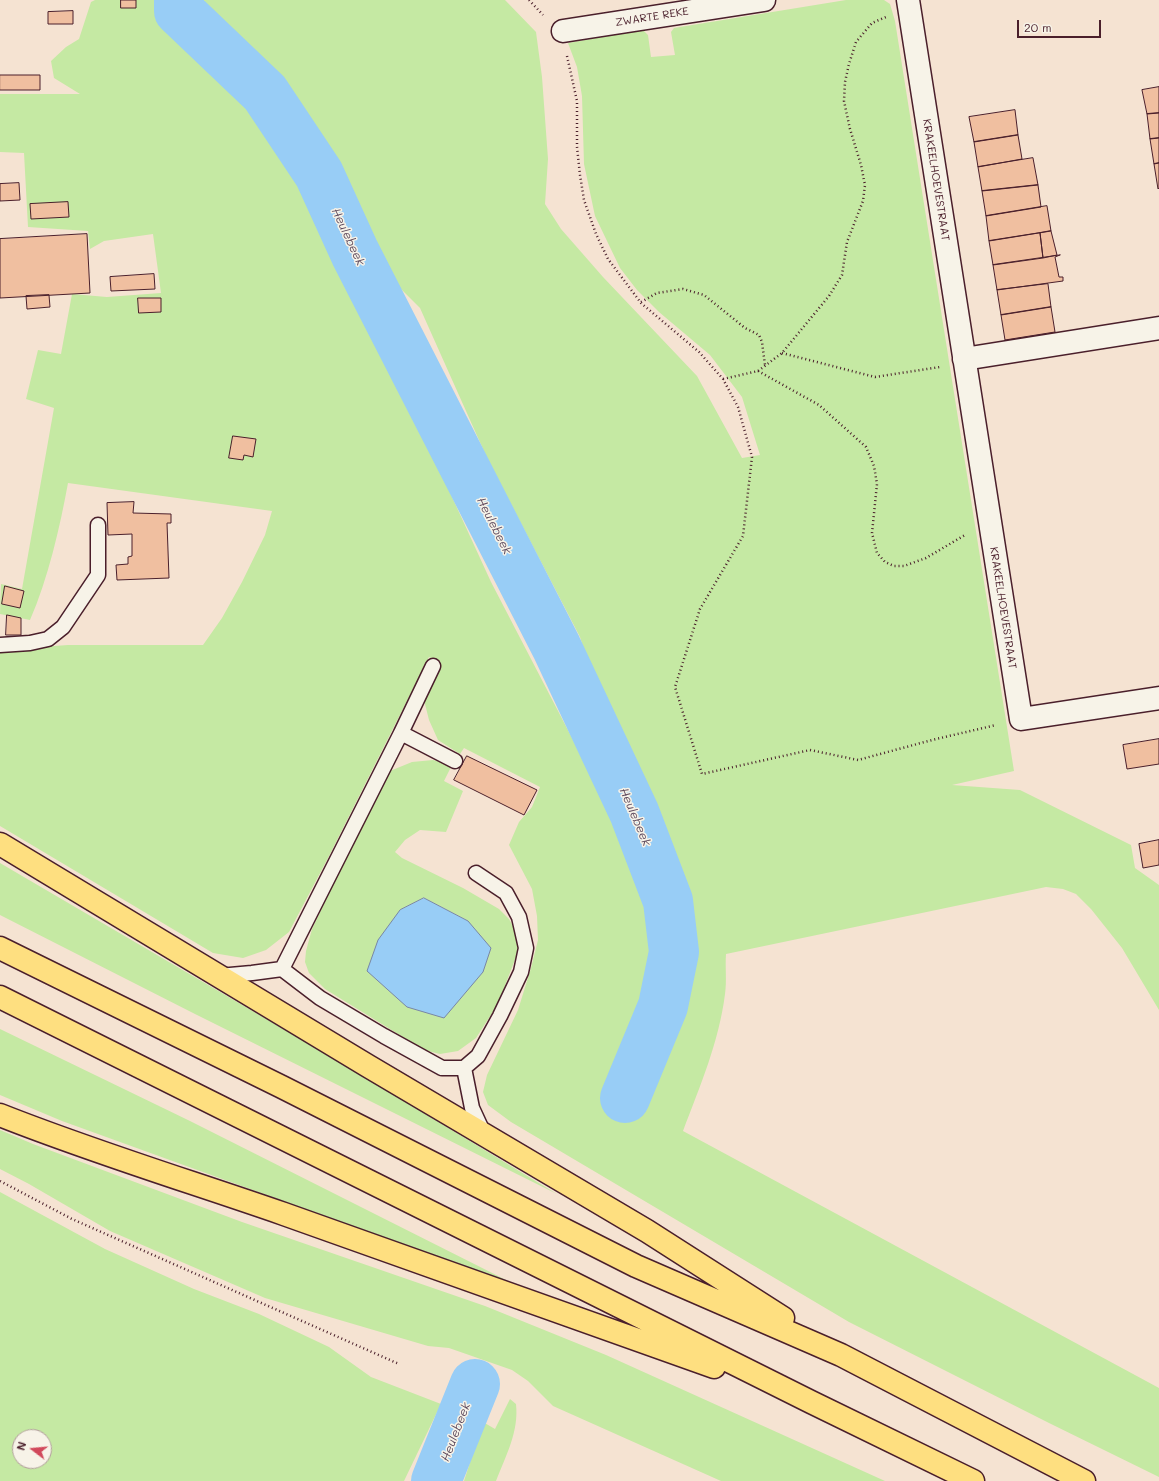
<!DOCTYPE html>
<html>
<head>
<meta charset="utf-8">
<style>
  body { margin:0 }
  #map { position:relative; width:1159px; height:1481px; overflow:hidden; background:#f5e3d2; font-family:Mali,sans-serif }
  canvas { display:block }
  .north { position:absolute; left:12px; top:1429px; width:40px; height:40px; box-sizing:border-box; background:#f7f3e8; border:1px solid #b29e9c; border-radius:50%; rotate:286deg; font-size:11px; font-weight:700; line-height:16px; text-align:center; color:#4a1f2b }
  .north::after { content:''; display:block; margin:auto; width:14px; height:18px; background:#d1495b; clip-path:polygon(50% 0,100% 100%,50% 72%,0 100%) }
  .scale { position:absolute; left:1017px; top:20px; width:84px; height:18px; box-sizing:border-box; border:2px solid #4a1f2b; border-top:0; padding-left:5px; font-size:12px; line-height:14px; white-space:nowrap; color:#4a1f2b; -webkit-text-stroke:3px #f7f3e8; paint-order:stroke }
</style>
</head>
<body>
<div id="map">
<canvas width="1159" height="1481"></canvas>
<div class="north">N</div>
<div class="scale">20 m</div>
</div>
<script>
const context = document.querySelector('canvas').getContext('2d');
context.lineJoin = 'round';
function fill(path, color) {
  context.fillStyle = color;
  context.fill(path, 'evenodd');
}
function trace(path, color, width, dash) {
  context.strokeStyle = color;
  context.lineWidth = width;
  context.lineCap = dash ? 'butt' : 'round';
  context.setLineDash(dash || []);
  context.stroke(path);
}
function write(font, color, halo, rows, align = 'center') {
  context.font = font + ' Mali,sans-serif';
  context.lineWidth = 3;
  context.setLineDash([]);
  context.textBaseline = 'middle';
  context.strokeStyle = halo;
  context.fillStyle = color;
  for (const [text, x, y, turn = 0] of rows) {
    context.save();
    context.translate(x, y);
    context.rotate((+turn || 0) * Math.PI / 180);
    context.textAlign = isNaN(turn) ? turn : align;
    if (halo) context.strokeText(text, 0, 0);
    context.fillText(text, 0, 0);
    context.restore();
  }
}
const green = new Path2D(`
  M95 0H164L161 5 175 25 191 38 252 94 297 154 334 225 348 270 491 582 650 888 658 939 649 995 608 1096 636 1108 660 1054 680 994 686 957 682 913 671 873 609 730 580 637 487 458 420 308 370 258 358 234 342 179 300 112 264 68 212 18 198 2V0H505L536 32 542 77 548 159 545 204 561 229 603 277 697 376 742 458 760 455 742 397 710 355 659 312 637 290 620 268 595 216 584 164 582 96 577 67 568 43 643 30 648 35 651 57 675 55 671 32 674 28 846 0H884L890 4 895 21 1014 771 952 785 1020 790 1131 845 1135 868 1159 885V1010L1122 948 1091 909 1076 894 1063 889 1046 887 726 954C725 967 727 981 725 994 719 1042 700 1086 683 1131L1159 1388V1477L1049 1423 849 1322 511 1122 488 1105 483 1092 487 1075 518 1010 531 968 538 940 537 916 532 889 509 845 519 822 532 807 540 787 464 748 460 754 438 740 429 720 425 704V692L439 662 429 657 328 858 289 932 266 950 243 958 213 953 0 826V650L68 645H203L222 618 242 582 265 535 272 511 68 483C60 527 48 579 30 620L0 614 1 584 22 589 54 408 26 399 38 350 61 354 72 294 107 297 161 293 153 234 104 241 90 249 88 231 28 227 24 153 0 152V94H80L54 78 51 61 66 47 79 39 91 2Z
  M433 760 452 765 444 781 463 791 446 832 420 830 405 840 395 852 402 858 463 888 499 909 509 919 519 937V949L498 1004 476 1038 458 1051 440 1054 424 1050 325 989 309 973 305 962 306 951 312 929 381 784 390 771 412 762ZM424 898 468 921 400 910Z
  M0 863 343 1064 557 1194 195 1014 0 915Z
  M0 1029 190 1121 518 1286 62 1121 0 1095Z
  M0 1130 33 1144 242 1222 485 1306 606 1355 885 1481H721L553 1406 528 1381 512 1370 449 1348 428 1346 265 1298 110 1231 29 1184 0 1169Z
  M0 1192 105 1249 194 1289 259 1314 329 1347 371 1377 441 1404 404 1481H0ZM20 1437H44V1461H20Z
  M510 1399 516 1404C519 1432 506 1455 496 1481H464L483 1422 495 1429Z`);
const water = new Path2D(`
  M424 898 468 921 491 948 483 972 444 1018 407 1007 367 971 378 940 400 910Z`);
const river = new Path2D(`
  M179 0V11L265 93 319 174 355 253 557 648 634 812 668 901 674 952 663 1006 625 1098
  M436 1481 475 1384`);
const building = new Path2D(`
  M121 0H136V8H121Z
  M73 11V24H48V12Z
  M0 75H40V90H0Z
  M1159 87V113L1147 114 1142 90Z
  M1015 110 1018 135 974 142 969 117Z
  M1159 113V138L1150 139 1147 114Z
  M1018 135 1022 159 978 167 974 142Z
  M1159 138V163L1154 164 1150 139Z
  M1033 158 1038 185 982 191 978 167Z
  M1159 163V188L1158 189 1154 164Z
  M19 183 20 200 0 201V184Z
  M1038 185 1041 207 986 216 982 191Z
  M68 202 69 217 31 219 30 204Z
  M1047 206 1051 231 989 241 986 216Z
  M1051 231 1057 255 1043 258 1040 233Z
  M1040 233 1043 258 993 265 989 241Z
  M87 234 90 293 0 298V239Z
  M1060 255 1055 257 1059 277H1063V281L997 290 993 265Z
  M154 274 155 289 111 291 110 277Z
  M1048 284 1051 307 1001 315 997 290Z
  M49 295 50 307 27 309 26 296Z
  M138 298H161V312L139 313Z
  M1051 307 1055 332 1005 340 1001 315Z
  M233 436 256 439 253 457 244 455 243 460 229 458Z
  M134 502 133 513 171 514V523H167L169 578 117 580 116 565 128 564V557L132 556V534L108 535 107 503Z
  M5 586 24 591 20 608 2 604Z
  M7 615 21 618V635H6Z
  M1159 739V764L1127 769 1123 745Z
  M467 756 537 790 524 815 454 780Z
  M1159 840V865L1143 868 1139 844Z`);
const path = new Path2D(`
  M529 0 543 15
  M567 56 577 101V147L580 175 584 200 596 234 608 259 641 303 699 352 723 379 738 407 752 457 743 536 700 609 675 687 702 774 810 750 858 760 932 740 996 725
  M641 302 657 293 683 289 704 295 745 328 759 335 762 342 765 365
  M782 353 875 377 940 367
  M758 371 819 405 866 447 874 466 877 484 872 533 877 553 885 562 894 566H904L926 558 965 535
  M723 379 758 371 782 353 829 296 842 275 847 242 863 201 865 185 861 165 850 129 844 101 845 82 849 64 856 42 872 23 886 17
  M0 1181 72 1219 399 1364`);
const lane = new Path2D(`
  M0 645 30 643 48 639 63 627 98 575V525
  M401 733 433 666
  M455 761 401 733 282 969 320 998 384 1036 442 1068H464L478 1056 500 1016 521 972 526 948 519 917 506 893 476 873
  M219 976 252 973 282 969
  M464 1068 472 1108 484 1134`);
const street = new Path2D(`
  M908 0 1021 719 1159 698
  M563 31 764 0
  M964 359 1159 328`);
const highway = new Path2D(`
  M0 844 368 1066 647 1231 783 1318
  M0 948 282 1087 636 1266 841 1355 1084 1481
  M0 997 811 1402 973 1481
  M0 1115C93 1152 189 1181 284 1214 427 1264 570 1315 714 1367`);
const streetNames = [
  ["ZWARTE REKE",652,17,-9],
  ["KRAKEELHOEVESTRAAT",936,180,81],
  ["KRAKEELHOEVESTRAAT",1003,608,81]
];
const waterNames = [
  ["Heulebeek",348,237,65],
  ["Heulebeek",494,526,63],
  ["Heulebeek",635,817,67],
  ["Heulebeek",456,1432,-69]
];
fill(green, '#c5e9a3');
fill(water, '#98cdf6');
trace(water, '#7987a5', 1);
trace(river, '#98cdf6', 50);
fill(building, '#f0bfa0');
trace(building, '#4a1f2b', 1);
trace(lane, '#4a1f2b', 17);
trace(street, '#4a1f2b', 25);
trace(highway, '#4a1f2b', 25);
trace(path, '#4a1f2b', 2.5, [1, 3]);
trace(lane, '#f7f3e8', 14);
trace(street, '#f7f3e8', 22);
trace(highway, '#fedf80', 22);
write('11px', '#4a1f2b', '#f7f3e8', streetNames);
write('italic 12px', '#5e4a5e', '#f7f3e8', waterNames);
</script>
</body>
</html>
